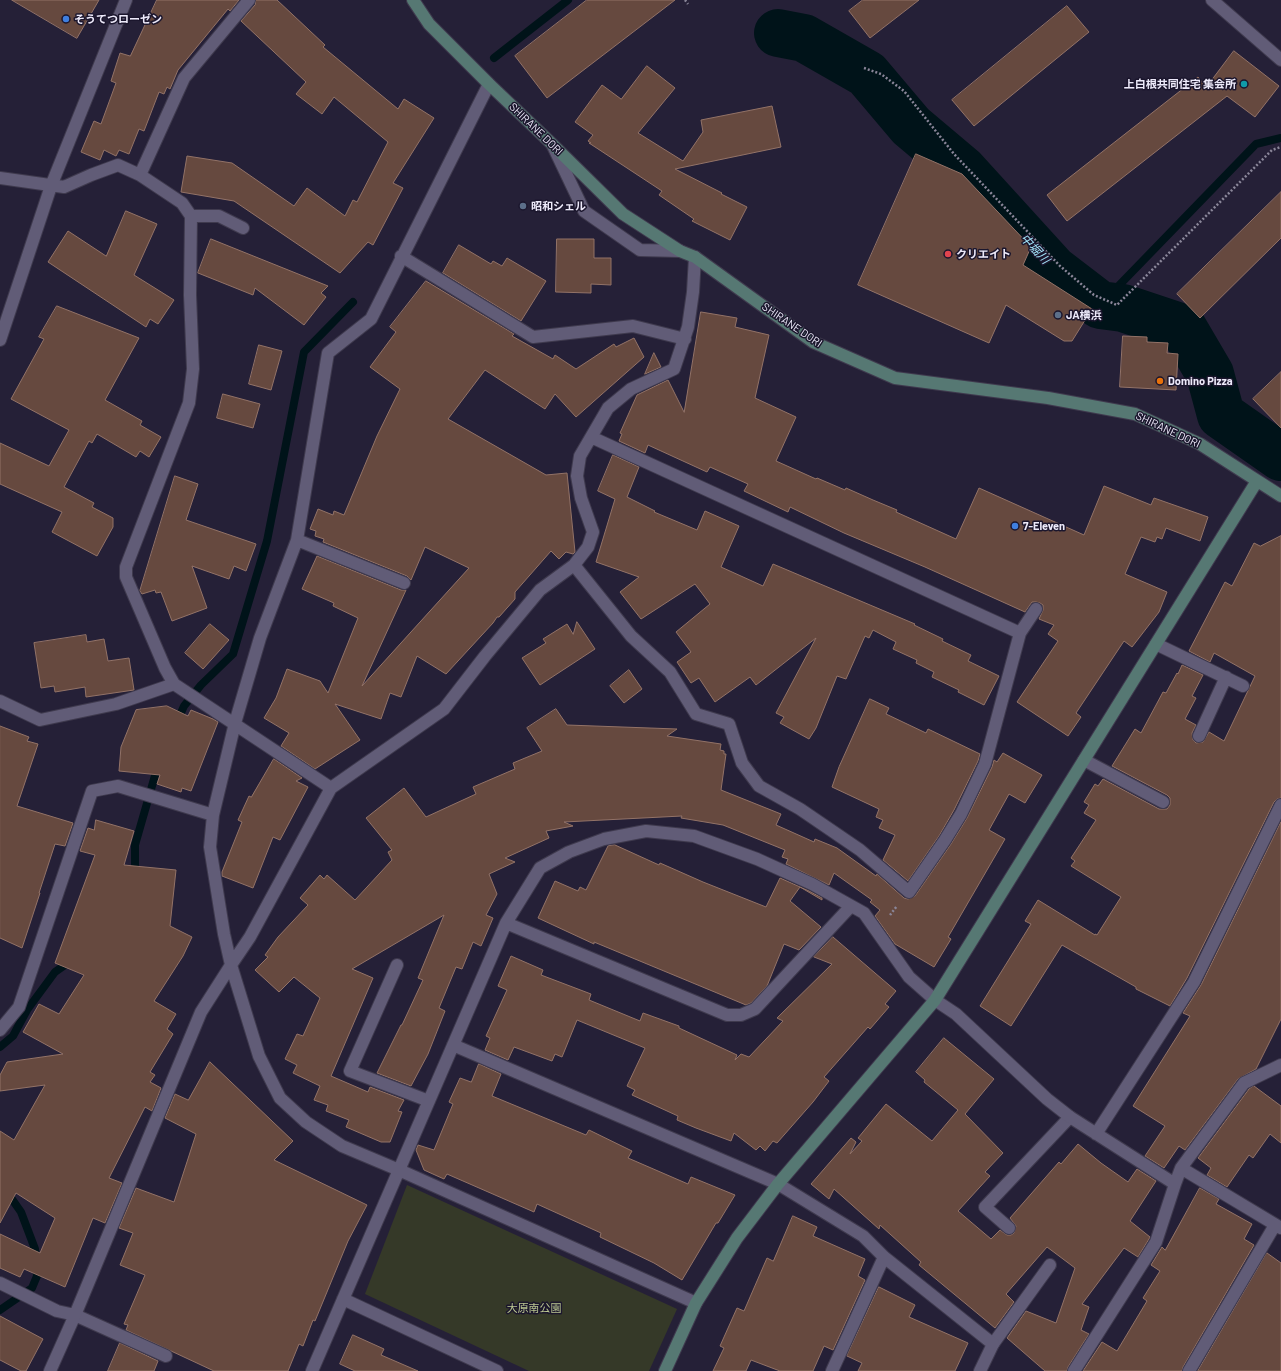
<!DOCTYPE html>
<html>
<head>
<meta charset="utf-8">
<style>
  body { margin:0 }
  canvas { display:block; background:#252037 }
</style>
</head>
<body>
<canvas width="1281" height="1371"></canvas>
<script>
const context = document.querySelector('canvas').getContext('2d');
context.lineJoin = 'round';
function fill(path, color) {
  context.fillStyle = color;
  context.fill(path, 'evenodd');
}
function trace(path, color, width, dash) {
  context.strokeStyle = color;
  context.lineWidth = width;
  context.lineCap = dash ? 'butt' : 'round';
  context.setLineDash(dash || []);
  context.stroke(path);
}
function write(font, color, halo, rows, align = 'center') {
  context.font = font + ' Barlow,"Noto Sans JP",sans-serif';
  context.lineWidth = 3;
  context.setLineDash([]);
  context.textBaseline = 'middle';
  context.strokeStyle = halo;
  context.fillStyle = color;
  for (const [text, x, y, turn = 0] of rows) {
    context.save();
    context.translate(x, y);
    context.rotate((+turn || 0) * Math.PI / 180);
    context.textAlign = isNaN(turn) ? turn : align;
    if (halo) context.strokeText(text, 0, 0);
    context.fillText(text, 0, 0);
    context.restore();
  }
}
const green = new Path2D(`
  M407 1185 677 1309 649 1371H529L365 1294Z`);
const stream = new Path2D(`
  M494 58 568 0
  M1100 305 1256 144 1281 138
  M177 722 184 706 201 685 233 654 267 541 304 352 353 302
  M133 876 135 871V845L158 765
  M0 1047 13 1036 27 1010 55 972 72 960
  M0 1182 21 1212 35 1249 37 1276 32 1288 0 1310`);
const river = new Path2D(`
  M778 33 804 38 867 74 911 126 962 169 1053 269 1100 305 1123 308 1183 328 1210 374 1221 415 1281 457`);
const building = new Path2D(`
  M12 0H99L77 38Z
  M157 0H239L230 11 228 9 178 70 170 89 167 87 164 94 159 92 144 131 139 129 129 154 119 150 116 156 104 150 100 160 81 152 94 121 101 124 116 83 111 81 120 53 130 56Z
  M256 0H277L325 45 323 47 398 109 404 99 434 118 393 183 403 188 373 245 368 242 340 273 234 201 181 192 187 156 232 163 294 206 307 188 345 216 353 200 357 202 388 142 334 97 322 114 296 94 306 82 241 21 255 5Z
  M587 0H675L547 98 515 56Z
  M863 0H919L870 38 849 11Z
  M1067 6 1089 32 974 126 952 100Z
  M1234 51 1279 86 1255 117 1227 96 1067 221 1047 195 1198 77 1206 87Z
  M647 66 675 88 638 133 683 161 703 132 701 120 772 106 781 147 675 169 722 193 721 194 747 207 730 240 692 221 694 219 659 195 662 191 589 143H591L588 141 593 135 575 122 602 85 621 99Z
  M916 154 962 174 1031 247 1023 265 1092 309 1072 341H1064L1006 305 989 343 858 285Z
  M1281 192V238L1200 318 1177 294Z
  M126 211 157 224 134 275 174 300 158 324 150 319 146 327 48 262 68 231 106 256Z
  M211 239 328 286 321 293 326 297 304 325 255 288 253 295 198 273Z
  M557 239H594V258H611V285L591 284V293L556 292Z
  M459 245 491 264 493 261 502 266 507 258 546 281 521 321 443 273Z
  M426 281 514 334 512 336 553 359 555 355 576 369 614 344 616 347 634 338 644 357 576 417 555 394 545 409 485 370 448 419 546 475 567 473 575 552 573 554 566 552 559 559 551 551 515 592V599L499 617H497L493 623 446 674 417 656 401 697 390 693 381 719 335 704 360 740 315 769 281 746 289 733 264 718 276 698 287 669 320 681 328 693 358 618 333 606 334 603 302 589 317 556 401 590H406L362 686 469 568 425 547 411 580 407 576 323 542 324 539 315 536 316 531 310 529 318 509 333 515 334 511 344 515 377 436 400 389 370 367 396 332 390 327Z
  M57 306 139 338 105 400 142 421 140 425 161 437 149 457 140 451 136 457 97 434 92 443 89 441 64 487 94 503 92 507 113 518V527L97 556 52 532 62 512 0 484V443L49 466 69 430 11 399 44 339 39 337Z
  M701 312 737 318 735 327 769 335 755 398 796 417 776 461 816 479 817 478 845 490 846 488 873 500 897 510 896 512 956 539 979 488 1084 535 1104 486 1151 505 1154 498 1208 517 1200 541 1166 528 1162 539 1157 537 1155 542 1141 537 1125 574 1167 592 1159 612 1132 647 1124 641 1076 713 1081 717 1068 736 1017 702 1058 641 1048 634 1054 625 1039 619 1043 610V605L1040 603 1036 602H1032L1025 612 925 567 844 533 790 507 788 512 744 491 748 484 710 467 707 472 648 445 645 453 619 441 622 434 620 433 637 395 668 380 684 412Z
  M1123 336 1147 337V342L1168 343 1167 353 1178 354 1176 390 1120 387Z
  M259 345 282 351 271 390 249 384Z
  M654 353 661 367 645 374Z
  M1281 372V428L1253 399Z
  M223 394 260 404 253 428 217 418Z
  M613 455 639 467 627 497 655 511 654 512 697 530 705 511 739 526 721 567 763 586 773 564 915 624 914 625 943 639 942 641 971 655 968 661 999 676 984 705 958 692 959 690 932 677 934 672 916 663 917 660 893 649 896 642 873 630 869 638 865 636 846 679 837 676 816 728 809 739 780 723 784 717 776 713 816 638 756 685 750 677 715 702 699 678 691 683 677 662 691 652 676 632 710 604 695 584 641 619 620 592 639 577 596 562 615 499 598 491Z
  M175 476 198 484 186 520 256 544 246 571 234 566 229 579 192 566 207 608 172 621 161 592 156 593 155 590 142 594 140 591Z
  M1281 536V798L1277 799 1274 802 1187 978 1170 1006 1136 989V987L1062 945 1011 1026 980 1006 1031 924 1025 921 1038 900 1095 935V934L1097 935 1121 897 1071 866 1075 861 1071 858 1096 820 1084 813 1089 805 1084 802 1095 784 1098 786 1103 779 1159 809H1167L1170 805V798L1167 795 1112 766 1135 729 1141 733 1163 692 1166 693 1177 673 1178 674 1182 665 1203 675 1192 696 1196 698 1185 719 1196 725 1192 733 1193 740 1196 743 1203 742 1209 732 1224 741 1255 676 1214 653 1210 662 1189 651 1225 582 1232 586 1254 543 1260 546Z
  M577 622 595 649 540 685 522 658 546 643 543 639 567 624 573 634Z
  M210 624 229 640 203 669 185 653Z
  M86 635 87 642 104 639 108 661 129 658 134 690 86 697 85 687 55 692 54 686 41 688 34 643Z
  M629 670 642 689 624 703 610 686Z
  M870 699 889 708 886 714 926 733 928 729 980 754 978 761 954 810 939 836 908 881 883 860 895 835 879 828 883 820 876 817 879 809 832 787 839 767Z
  M167 706 188 716 191 710 213 719 218 722 191 791 182 788 181 792 157 784 160 775 119 771 121 747 136 710Z
  M556 709 567 725 677 729 667 736 721 744 720 750 724 751V754H726L721 790 781 814 776 825 814 842 815 839 837 848 876 876 877 874 904 898 908 899 915 896 951 844 967 818 992 767 994 760 997 762 1003 753 1042 775 1025 803 1009 794 989 830 1005 839 951 932 948 937 951 939 934 967 895 944 875 916 880 910 870 902 872 900 834 873 829 885 786 864 788 859 782 857 785 850 723 825 681 818 682 816 564 822 573 826 546 831 549 838 505 858 515 862 489 874 497 894 486 915 493 918 481 946 473 942 462 969 456 967 439 1008 445 1011 428 1054 411 1086 377 1073 401 1025H402L423 980 418 978 444 915 352 969 373 978 331 1076 368 1092 370 1087 404 1100 398 1111 402 1112 390 1142H381L346 1127 349 1120 326 1111 328 1105 314 1100 320 1086 293 1073 297 1065 285 1059 297 1034 303 1036 320 998 294 977 279 992 255 970 268 957 265 955 278 937 308 905 300 898 320 875 324 879 327 875 355 900 392 860 388 852 392 850 366 818 404 788 426 817 476 794 473 787 515 769 513 763 542 751 527 728Z
  M0 726 29 737 27 741 38 744 17 806 73 823 65 846 55 844 39 893H40L22 948 0 938Z
  M274 759 302 778 296 781 308 787 280 840 273 837 253 888 222 876V872L242 822 238 820 249 796 251 797Z
  M96 820 134 831 124 865 176 870 170 926 192 937 183 956 154 1001 176 1014 167 1029 173 1034 150 1072 155 1075 150 1082 161 1088 152 1111 145 1107 109 1178 122 1183 105 1223 93 1218 65 1287 24 1269 20 1277 0 1268V1234L40 1253 55 1218 16 1193 0 1223V1131L14 1140 45 1085 0 1091V1075L7 1062 63 1054 23 1032 39 1004 59 1014 84 975 55 963 95 855 80 851 88 828 94 830Z
  M1281 822V1019L1256 1069 1238 1079 1185 1150 1179 1146 1164 1168 1145 1156 1165 1126 1133 1106 1190 1016 1183 1013 1201 985Z
  M615 845 659 865 660 863 703 882 766 907 780 878 809 891 822 898V900L800 887 790 901 821 927 799 950 784 944 767 986 751 1003 746 1005 594 942V944L538 918 555 881 578 891 580 887 586 890 608 846Z
  M833 937 896 991 885 1004 889 1007 870 1029 868 1027 824 1077 829 1081 813 1102 777 1143 773 1141 765 1151 760 1146 756 1150 734 1133 731 1141 696 1128 677 1120 678 1116 632 1095 635 1090 627 1086 645 1048 577 1020 562 1057 555 1054 552 1061 514 1047 508 1060 485 1050 490 1038 486 1036 507 990 498 986 511 956 543 970 541 975 591 994 589 1000 640 1021 643 1013 679 1026V1028L737 1055 735 1060 741 1054 749 1057 783 1021 777 1018 832 964 814 957Z
  M944 1038 994 1079 965 1114 1003 1153 985 1172 990 1176 958 1211 991 1239 1000 1230 1007 1235H1011L1014 1233 1016 1226 1010 1218 1059 1162 1061 1164 1078 1144 1101 1163 1128 1182 1137 1169 1156 1181 1130 1221 1150 1237 1149 1239 1138 1257 1124 1248 1082 1304 1089 1307 1081 1330 1089 1334 1068 1367 1067 1371H1045L1007 1338 1026 1311 1056 1323 1075 1268 1047 1247 1006 1294 1014 1302 995 1328 919 1265 921 1262 880 1225 879 1229 834 1189 829 1199 811 1184 851 1138 856 1142 850 1154 862 1141 858 1138 886 1104 932 1141 958 1110 924 1082 925 1080 916 1072Z
  M210 1062 293 1141 274 1160 367 1205 348 1241 315 1321 313 1320 303 1346 299 1344 288 1371H214L126 1330 128 1325 124 1324 145 1275 120 1265 133 1233 119 1228 136 1188 174 1202 196 1134 165 1118 175 1094 188 1100Z
  M479 1064 501 1074 492 1096 586 1135 589 1130 632 1151 628 1158 688 1184 691 1177 735 1195 718 1223H716L682 1280 654 1263 600 1237 601 1233 537 1204 534 1212 447 1174 444 1179 424 1170 416 1150 418 1145 434 1150 453 1104 449 1102 460 1078 471 1082Z
  M1254 1086 1281 1106V1143L1270 1134 1253 1158 1249 1155 1227 1187 1207 1175 1211 1168 1198 1158 1249 1089Z
  M1200 1188 1219 1199 1216 1204 1252 1224 1244 1239 1254 1245 1183 1367 1182 1371H1083L1102 1342 1117 1351 1147 1301 1143 1298 1160 1271 1151 1265 1162 1247 1165 1250Z
  M793 1216 817 1227 813 1236 865 1259 858 1276 865 1280 833 1350 824 1346 813 1371H780L751 1360 746 1371H713L724 1348 720 1346 737 1308 744 1311 767 1258 773 1261Z
  M1267 1253 1281 1263V1371H1198Z
  M879 1287 915 1305 909 1317 968 1343 955 1371H858L862 1363 847 1356Z
  M0 1316 43 1339 26 1371H21L0 1360Z
  M353 1335 384 1349 381 1355 418 1371H355L340 1364Z
  M120 1343 158 1361 154 1371H108Z`);
const path = new Path2D(`
  M685 0 688 4
  M864 68 881 74 904 91 954 154 1060 266 1094 295 1117 305 1272 150 1281 147
  M890 915 897 906`);
const lane = new Path2D(`
  M553 146 584 211 640 250 680 251
  M1009 1228 985 1207 1070 1117
  M75 1315 166 1356
  M993 1344 1050 1265`);
const street = new Path2D(`
  M1212 0 1281 60
  M489 84 371 319 328 353 297 540 260 638 235 723 213 815 210 847 224 934 231 965 259 1056 280 1098 306 1122 342 1146 399 1170 696 1303
  M140 175 184 78 249 0
  M0 178 64 187 91 175 118 165 140 175 182 203 191 216 190 295 193 369 189 403 126 567V577L165 668 174 684
  M191 216H219L243 228
  M401 256 533 337 633 326 685 339
  M695 257 693 292 688 327 674 369 631 389 608 408 580 456 577 476 581 498 593 532 588 547 574 565 631 636 670 672 696 714 729 724 742 763 759 786 800 809 860 850 909 892 945 840 961 814 985 764 1020 633 1036 609
  M0 340 51 186 126 0
  M591 437 1020 633
  M297 540 404 583
  M1156 644 1243 686
  M0 701 40 720 116 704 174 684 331 788
  M1199 736 1226 677
  M1084 760 1163 802
  M506 923 727 1015H741L755 1009 851 906
  M397 965 350 1071 429 1101
  M0 1030 19 1007 92 791 118 786 213 815
  M453 1045 778 1184 863 1236 884 1257 993 1344 980 1371
  M1096 1134 1194 982 1281 805
  M1181 1168 1281 1228
  M0 1283 57 1311 75 1315
  M343 1299 497 1371
  M50 1371 75 1315 201 1012 231 965 250 937 331 788 444 709 485 656 540 590 574 565
  M312 1371 506 923 540 868 569 852 604 839 646 831 694 836 757 859 812 884 864 913 909 977 935 1000 956 1014 1047 1099 1070 1117 1175 1184
  M832 1371 884 1257
  M1074 1371 1156 1242 1175 1184 1181 1168 1244 1083 1281 1065
  M1189 1371 1275 1225`);
const secondary = new Path2D(`
  M413 0 429 24 489 84 552 144 623 214 680 251 695 257 813 342 895 378 1048 398 1135 414 1200 444 1281 496
  M665 1371 696 1303 737 1238 778 1184 935 1000 1257 481`);
const markers = [
  [66,19,4,"#3f7fe0"],
  [1244,84,4,"#0f9aa8"],
  [523,206,4,"#5c6f8a"],
  [948,254,4,"#e0444e"],
  [1058,315,4,"#5c6f8a"],
  [1160,381,4,"#e8710a"],
  [1015,526,4,"#3f7fe0"]
];
const poiNames = [
  ["そうてつローゼン",74,19],
  ["上白根共同住宅 集会所",1236,84,"right"],
  ["昭和シェル",531,206],
  ["クリエイト",956,254],
  ["JA横浜",1066,315],
  ["Domino Pizza",1168,381],
  ["7-Eleven",1023,526]
];
const streetNames = [
  ["SHIRANE DORI",536,129,44],
  ["SHIRANE DORI",792,325,34],
  ["SHIRANE DORI",1168,430,25]
];
const parkNames = [
  ["大原南公園",534,1308]
];
const waterNames = [
  ["中堀川",1035,249,47]
];
fill(green, '#353928');
trace(stream, '#001319', 8);
trace(river, '#001319', 48);
fill(building, '#66493f');
trace(building, '#927267', 1);
trace(lane, '#3f3a4e', 14);
trace(street, '#3f3a4e', 14);
trace(secondary, '#3f3a4e', 14);
trace(path, '#8a8699', 2.5, [2, 2]);
trace(lane, '#615c77', 12);
trace(street, '#615c77', 12);
trace(secondary, '#567873', 12);
for (const [x, y, r, color] of markers) {
  const dot = new Path2D();
  dot.arc(x, y, r, 0, 2 * Math.PI);
  context.fillStyle = color;
  context.fill(dot);
  trace(dot, '#1b162d', 1.5);
}
write('bold 11px', '#edeafa', '#1b162d', poiNames, 'left');
write('11px', '#edeafa', '#1b162d', streetNames);
write('11px', '#bac690', '#1b162d', parkNames);
write('italic 12px', '#a2e6fa', '#1b162d', waterNames);
</script>
</body>
</html>
